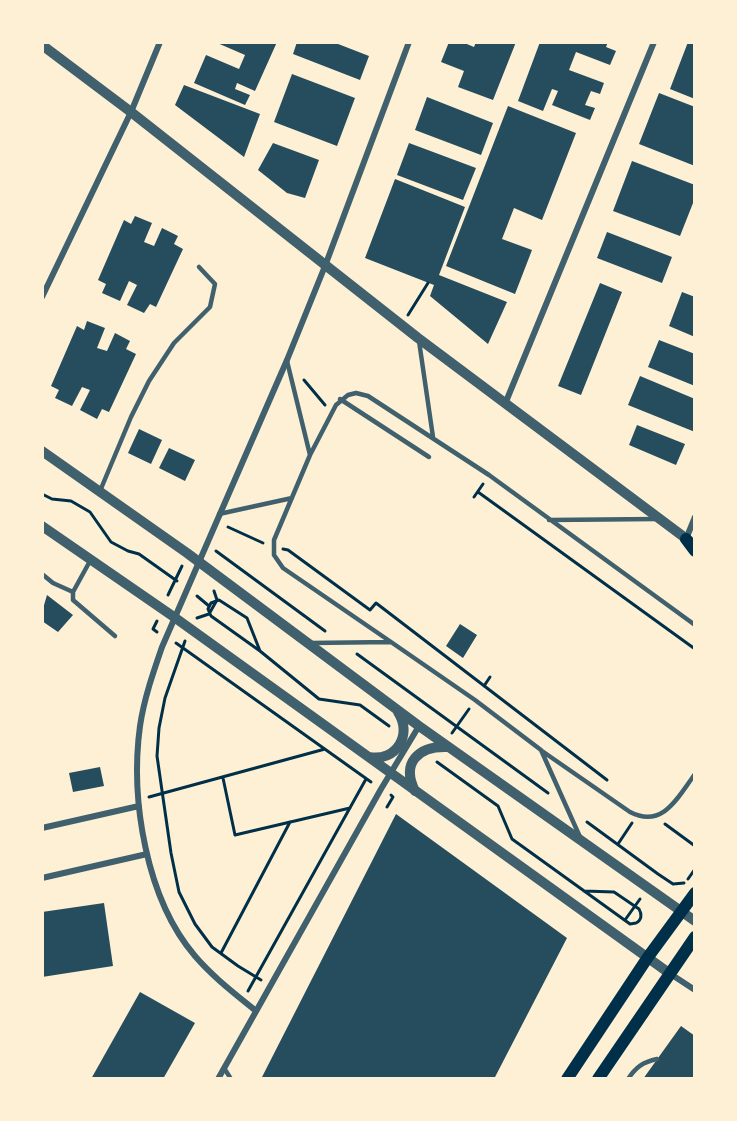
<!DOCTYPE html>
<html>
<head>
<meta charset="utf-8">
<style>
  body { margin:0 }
  #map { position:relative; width:737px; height:1121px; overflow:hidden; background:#fdf0d5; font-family:"DejaVu Sans",sans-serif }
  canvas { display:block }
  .frame { position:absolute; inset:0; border:44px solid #fdf0d5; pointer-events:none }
</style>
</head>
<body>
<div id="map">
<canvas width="737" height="1121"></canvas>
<div class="frame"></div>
</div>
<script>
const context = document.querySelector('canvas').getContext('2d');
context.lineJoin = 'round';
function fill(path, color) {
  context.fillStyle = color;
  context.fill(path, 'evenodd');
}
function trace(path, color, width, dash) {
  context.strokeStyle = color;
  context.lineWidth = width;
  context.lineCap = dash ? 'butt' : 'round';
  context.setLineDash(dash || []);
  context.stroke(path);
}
const building = new Path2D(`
  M215 42H277L255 91 237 83 235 89 250 95 245 105 194 83 206 55 239 69 245 55Z
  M297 42H333L369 56 360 80 293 54Z
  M449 42H462L474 47 476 42H516L493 100 458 87 464 71 441 62Z
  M540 42H608L606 47 616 51 610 65 576 52 569 70 604 83 600 94 591 91 585 105 595 108 590 120 552 105 558 91 552 89 543 111 518 101Z
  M688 42H695V99L670 89Z
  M292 74 355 98 337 146 274 122Z
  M184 85 260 114 244 157 175 105Z
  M659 93 695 107V166L639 144Z
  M427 97 493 123 481 155 415 130Z
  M508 106 576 133 542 220 514 208 502 239 532 250 515 294 446 266Z
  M273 143 319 160 305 198 287 193 258 170Z
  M409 143 476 168 463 200 397 175Z
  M632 161 695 185V198L680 236 613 211Z
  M395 179 465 207 439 275 507 302 488 344 430 296 434 285 365 258Z
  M135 216 152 223 144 242 154 246 162 228 178 236 174 244 183 249 156 307 150 304 144 313 127 305 137 285 129 281 120 301 102 293 106 284 98 280 124 220 131 224Z
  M607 232 672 257 662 283 597 258Z
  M600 283 622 292 581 395 558 386Z
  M682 292 695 297V337L669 326Z
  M87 321 105 328 97 348 107 351 115 333 130 341 126 349 136 354 109 412 102 409 97 419 80 410 90 390 82 387 72 406 55 398 59 390 51 386 77 326 84 330Z
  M659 340 695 354V386L648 367Z
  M640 376 695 399V432L628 405Z
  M637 425 685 444 676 465 629 445Z
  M139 429 162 440 151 464 128 453Z
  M169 448 195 460 185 481 159 468Z
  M47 595 73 615 58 632 42 621V612Z
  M460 624 477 635 463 658 446 646Z
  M100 767 104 786 73 792 69 773Z
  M396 814 567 938 494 1079H261Z
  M104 903 113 966 42 977V912Z
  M140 992 195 1023 163 1079H91Z
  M681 1026 695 1036V1079H643Z`);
const path = new Path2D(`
  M408 315 428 283
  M304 380 325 405
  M478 492 695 649
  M42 494 52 499 71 501 90 512 111 542 128 551 139 554 177 581
  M474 497 483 484
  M228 527 263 543
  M283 549 288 550 370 610 376 603 607 780
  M216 551 325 631
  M168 595 182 566
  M197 596 209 606
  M197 618 209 614 217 600 214 591
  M157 621 153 629 157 632
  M185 641 165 698 159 728 157 756 171 853 179 892 195 924 212 947 238 966 261 980
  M176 643 371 782
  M260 651 247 618 219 600 211 603 208 609 211 616 260 651 319 699 360 705 389 726
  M357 654 548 793
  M484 686 490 677
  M452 733 469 709
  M437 762 498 806 512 839 630 924 636 923C642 920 642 914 639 909L614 892 584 891
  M223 778 235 835 350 808
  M149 797 325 749
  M387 807 393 797 391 795
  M587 822 658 874
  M665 824 695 846
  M618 844 632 823
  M658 874 673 884 684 883
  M688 879 695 869
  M625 920 640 899
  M221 953 290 822
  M248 991 366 779`);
const service = new Path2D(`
  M419 341 433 437
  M287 361 310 455
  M340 399 429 457
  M100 491 131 417 149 381 174 343 210 307 215 284 199 267
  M219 514 292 498
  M549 520 657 519
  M90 561 73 592V600L115 636
  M42 574 53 583 73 592
  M391 642 283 568 274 555V540L310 455 336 405 348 395 356 393 368 396 489 475 695 625
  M310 643 391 642 475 700 541 750 580 837
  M542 751 630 812C663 829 678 797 695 774
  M224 1068 231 1079
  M628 1079C636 1067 643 1062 657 1059`);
const minor = new Path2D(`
  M42 297 131 112 160 42
  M505 404 654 42
  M686 539 695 517
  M42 828 139 806
  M42 878 147 854
  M669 973 695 990
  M256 1011C234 993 213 977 195 956 146 899 130 799 140 726 144 699 153 673 162 647L287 360 325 266 409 42
  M218 1079 381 789 419 726`);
const tertiary = new Path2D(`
  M42 45 131 112 418 338 692 543
  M42 451 187 553 419 726 695 921
  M42 526 174 617 669 973
  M369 757C396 762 413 735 398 712
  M415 791C401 763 418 746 447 747`);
const secondary = new Path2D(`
  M686 539 695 551
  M567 1079 648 957 695 893
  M598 1079 695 937`);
fill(building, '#264d5e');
trace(path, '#003049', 3);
trace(service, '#3f606c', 4.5);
trace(minor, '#3f606c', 6);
trace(tertiary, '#3f606c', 10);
trace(secondary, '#003049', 12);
</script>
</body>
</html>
